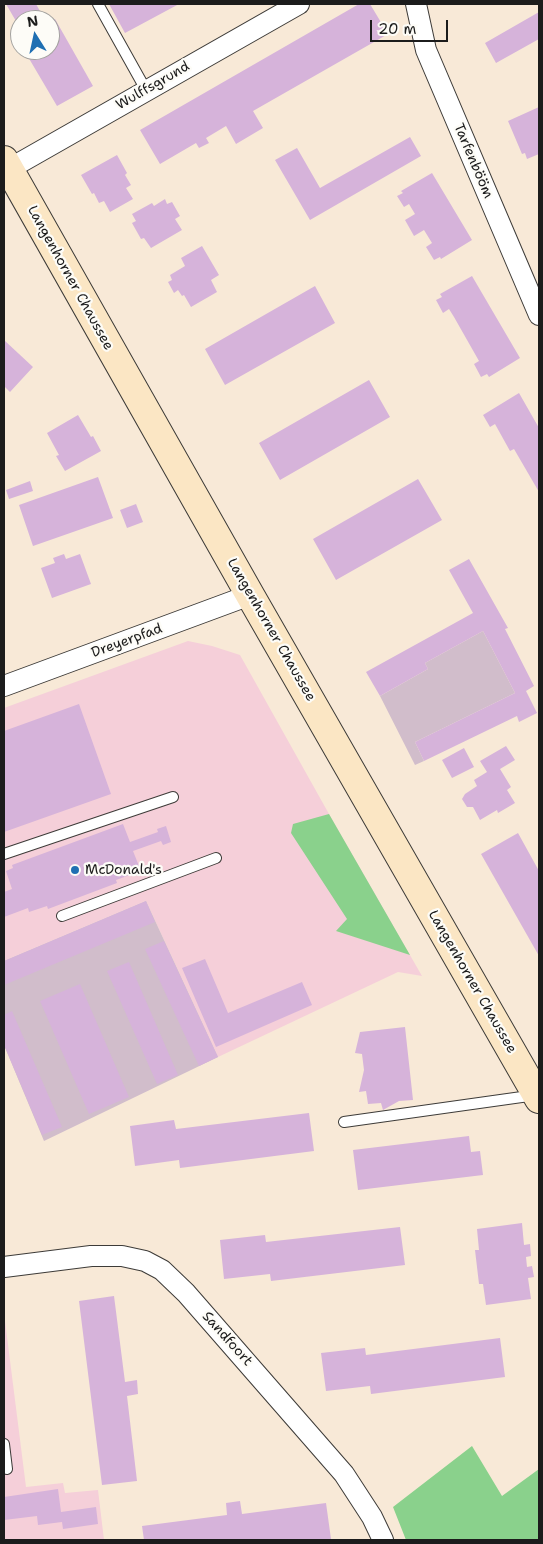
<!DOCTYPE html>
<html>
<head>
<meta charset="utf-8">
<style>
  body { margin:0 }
  #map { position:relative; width:543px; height:1544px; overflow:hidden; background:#f8e9d7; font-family:"Shantell Sans",sans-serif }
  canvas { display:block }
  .frame { position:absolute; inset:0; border:5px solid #1c1c1c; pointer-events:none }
  .north { position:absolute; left:10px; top:10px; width:50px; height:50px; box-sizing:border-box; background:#fdfcf7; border:1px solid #a3a29f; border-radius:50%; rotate:350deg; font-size:14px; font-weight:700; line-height:20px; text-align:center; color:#1c1c1c }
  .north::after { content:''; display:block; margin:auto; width:18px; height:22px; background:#1f6fb2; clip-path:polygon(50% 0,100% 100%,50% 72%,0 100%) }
  .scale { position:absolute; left:370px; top:20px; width:78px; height:22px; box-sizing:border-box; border:2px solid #1c1c1c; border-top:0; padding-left:6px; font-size:15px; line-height:18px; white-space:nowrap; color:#1c1c1c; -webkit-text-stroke:4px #fdfcf7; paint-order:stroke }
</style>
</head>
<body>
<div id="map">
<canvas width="543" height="1544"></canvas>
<div class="frame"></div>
<div class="north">N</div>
<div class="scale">20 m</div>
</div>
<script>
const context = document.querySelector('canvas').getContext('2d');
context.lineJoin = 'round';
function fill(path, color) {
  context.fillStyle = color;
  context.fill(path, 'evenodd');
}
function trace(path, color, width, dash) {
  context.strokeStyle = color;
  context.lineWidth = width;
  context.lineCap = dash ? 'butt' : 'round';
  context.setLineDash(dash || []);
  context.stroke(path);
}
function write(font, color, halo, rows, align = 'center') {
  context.font = font + ' "Shantell Sans",sans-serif';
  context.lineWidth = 4.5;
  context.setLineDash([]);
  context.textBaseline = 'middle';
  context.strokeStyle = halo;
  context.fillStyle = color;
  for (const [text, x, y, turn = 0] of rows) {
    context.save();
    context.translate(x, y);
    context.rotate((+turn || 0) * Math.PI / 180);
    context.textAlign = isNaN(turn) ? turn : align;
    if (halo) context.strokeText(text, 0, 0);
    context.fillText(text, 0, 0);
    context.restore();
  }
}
const built = new Path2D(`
  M188 641 212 646 240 655 329 814 422 976 398 972 218 1057 146 901 4 961V708Z
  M4 1313 26 1487 63 1483 65 1493 98 1490 104 1540H4Z`);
const industrial = new Path2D(`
  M483 631 515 693 415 742 424 761 415 765 380 696 428 669 425 663Z
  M146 901 218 1057 44 1141 4 1045V961Z`);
const green = new Path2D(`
  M329 814 410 955 336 931 347 919 291 833 293 824Z
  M472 1446 502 1496 539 1469V1540H406L393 1507Z`);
const building = new Path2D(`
  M6 4H36L45 20H20V28Z
  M109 4H179L125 33Z
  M359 4H370L388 34 253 111 263 128 236 144 226 126 206 138 209 143 199 148 196 143 160 164 140 130Z
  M539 12V39L496 63 485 43Z
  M55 19 93 86 57 106 24 50H50V22Z
  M539 107V147H538L539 154 527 159 525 153 522 154 508 121Z
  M410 137 421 156 310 220 275 160 297 148 320 188Z
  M117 155 127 173 125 175 131 185 126 188 133 199 110 212 104 201 99 203 94 193 92 194 81 175Z
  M432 173 472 240 441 259 440 257 434 260 426 247 432 243 424 230 414 236 405 220 415 214 409 204 404 207 397 196 403 193 401 191Z
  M165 199 167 204 172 202 180 216 175 219 182 230 151 248 144 238 141 239 132 223 136 221 132 214 152 203 154 206Z
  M202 246 219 275 211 280 217 292 191 307 184 295 182 296 178 290 174 293 168 282 172 280 170 275 185 266 181 258Z
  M472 276 520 358 489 377 487 374 481 377 474 364 479 361 454 317 449 309 443 313 436 300 442 297 440 294Z
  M315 286 335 323 225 385 205 349Z
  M4 340 33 367 10 392 4 386Z
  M369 380 390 417 280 480 259 443Z
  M519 393 539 428V492L514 449 510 451 495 424 490 427 483 415Z
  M78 415 91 437 93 436 101 451 65 471 56 456 59 455 47 433Z
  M98 477 113 518 33 546 19 505Z
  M418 479 442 520 336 580 313 539Z
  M30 481 33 491 9 499 6 490Z
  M136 504 143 522 127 528 120 510Z
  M64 554 66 559 80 554 91 584 52 598 41 568 55 563 53 558Z
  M469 559 508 628 505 629 534 686 526 691 537 713 519 722 517 716 424 761 415 742 515 693 483 631 425 663 428 669 380 696 366 672 473 613 449 570Z
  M79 704 111 794 4 832V731Z
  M506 746 515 760 500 769 511 787 507 790 515 803 498 813 497 810 480 820 473 807H467L462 799 465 794 477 786 474 780 487 772 480 761Z
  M464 748 474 767 452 778 442 760Z
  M123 824 130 842 158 832 157 829 166 826 171 842 163 845 161 841 133 851 141 871 116 880 117 883 48 909 47 906 29 912 28 908 4 917V892L12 889 6 871 13 868 12 865Z
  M518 833 539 871V956L481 854Z
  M146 901 155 922 4 985V961Z
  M164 941 218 1057 199 1066 145 949Z
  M205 959 228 1013 302 982 312 1005 216 1047 182 968Z
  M129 962 178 1075 157 1084 107 971Z
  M80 984 129 1097 89 1114 40 1001Z
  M12 1011 62 1127 42 1135 4 1045V1015Z
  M405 1027 413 1100 399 1101 383 1110 381 1103 368 1104 366 1091 359 1092 364 1070 362 1054 355 1053 360 1032Z
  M309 1113 314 1151 180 1168 179 1160 135 1166 130 1126 174 1120 176 1129Z
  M469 1136 471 1152 480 1151 483 1175 358 1190 353 1150Z
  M522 1223 524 1245 530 1244 531 1256 526 1257 527 1267 532 1266 534 1277 528 1278 531 1299 486 1305 483 1284H479L475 1250H479L477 1229Z
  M400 1227 405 1265 271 1281 270 1274 224 1279 220 1240 265 1235 266 1242Z
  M114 1296 125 1382 137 1380 138 1394 127 1396 137 1481 102 1485 79 1301Z
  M500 1338 505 1377 371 1394 370 1386 326 1391 321 1353 365 1348 366 1355Z
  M58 1489 61 1512 96 1507 98 1524 63 1529 62 1522 38 1525 37 1516 4 1520V1497Z
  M240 1501 242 1514 326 1503 331 1539 144 1540 142 1526 227 1515 226 1503Z`);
const lane = new Path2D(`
  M98 4 146 90
  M4 854 173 797
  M62 916 216 858
  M344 1122 536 1095
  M4 1444 7 1469`);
const street = new Path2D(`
  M416 4 426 50 539 315
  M9 169 299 4
  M4 686 250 595
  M4 1267 91 1256H122L145 1261 162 1270 186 1293 344 1474 372 1517 383 1540`);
const secondary = new Path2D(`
  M4 160 250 595 539 1099`);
const markers = [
  [75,870,5,"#1f6fb2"]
];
const streetNames = [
  ["Wulffsgrund",153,86,-30],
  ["Tarfenbööm",473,161,67],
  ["Langenhorner Chaussee",70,278,61],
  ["Langenhorner Chaussee",271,630,60],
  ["Dreyerpfad",127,641,-20],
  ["Langenhorner Chaussee",472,982,60],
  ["Sandfoort",227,1339,48]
];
const poiNames = [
  ["McDonald's",85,870]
];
fill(built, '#f5cfd9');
fill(industrial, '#d1bdcb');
fill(green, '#8ad18c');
fill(building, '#d6b3da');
trace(lane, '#3d3b38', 12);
trace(street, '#3d3b38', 22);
trace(secondary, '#3d3b38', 30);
trace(lane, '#fff', 10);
trace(street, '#fff', 20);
trace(secondary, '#fbe6c4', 28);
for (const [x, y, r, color] of markers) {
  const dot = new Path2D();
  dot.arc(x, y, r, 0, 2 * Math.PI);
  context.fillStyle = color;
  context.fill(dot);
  trace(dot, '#fdfcf7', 2);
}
write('14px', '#1c1c1c', '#fdfcf7', streetNames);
write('14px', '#1c1c1c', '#fdfcf7', poiNames, 'left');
</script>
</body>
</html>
